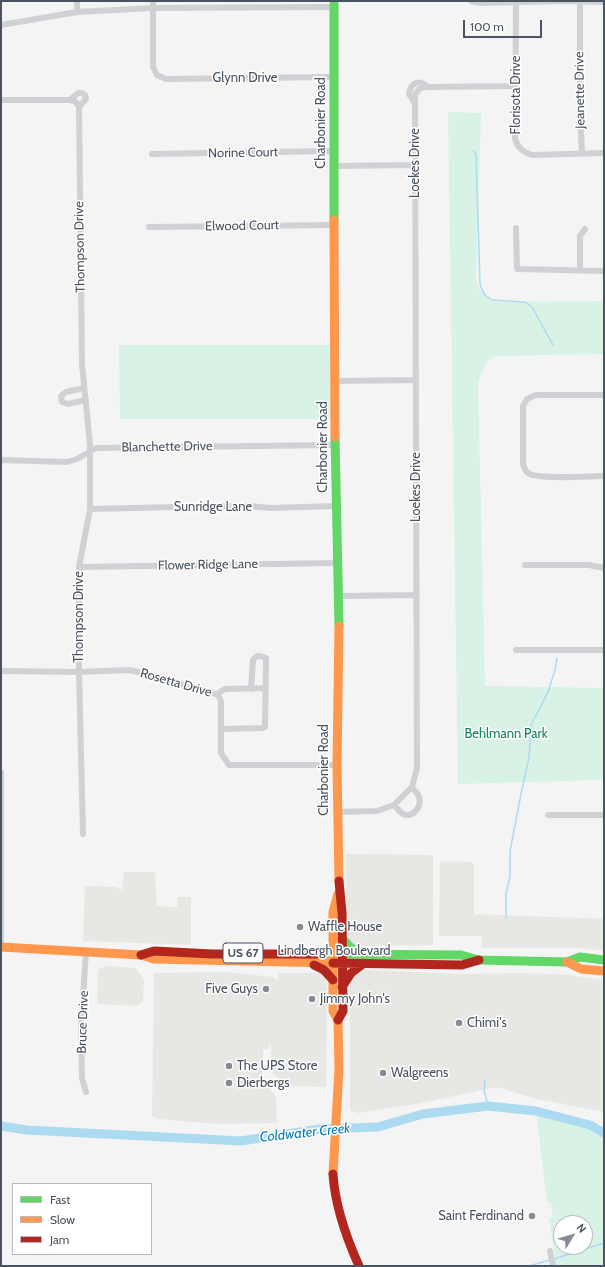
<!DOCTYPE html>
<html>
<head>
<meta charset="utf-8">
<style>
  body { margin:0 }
  #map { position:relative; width:605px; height:1267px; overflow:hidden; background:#f4f4f4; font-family:Cabin,sans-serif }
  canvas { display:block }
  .frame { position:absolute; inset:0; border:2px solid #495361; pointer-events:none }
  .legend { position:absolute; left:12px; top:1183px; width:140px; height:72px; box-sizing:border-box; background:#fff; border:1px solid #b6bac0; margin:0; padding:5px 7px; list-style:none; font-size:12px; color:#495361 }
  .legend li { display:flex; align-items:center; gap:8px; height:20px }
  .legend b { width:20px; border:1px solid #b6bac0 }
  .north { position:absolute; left:553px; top:1215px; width:40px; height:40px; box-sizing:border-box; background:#fff; border:1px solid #b6bac0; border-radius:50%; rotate:52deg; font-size:11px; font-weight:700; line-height:16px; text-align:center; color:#495361 }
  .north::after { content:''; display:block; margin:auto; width:14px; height:18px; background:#858b94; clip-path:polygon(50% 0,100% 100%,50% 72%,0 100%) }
  .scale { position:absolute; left:463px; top:20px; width:79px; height:18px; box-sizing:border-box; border:2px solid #495361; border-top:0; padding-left:5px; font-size:12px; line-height:14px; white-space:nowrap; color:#495361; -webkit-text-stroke:3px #fff; paint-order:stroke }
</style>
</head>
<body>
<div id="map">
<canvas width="605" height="1267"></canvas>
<div class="frame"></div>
<ul class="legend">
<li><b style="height:5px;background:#63d668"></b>Fast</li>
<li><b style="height:5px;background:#ff974d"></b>Slow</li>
<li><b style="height:5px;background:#b3261e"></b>Jam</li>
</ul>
<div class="north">N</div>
<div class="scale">100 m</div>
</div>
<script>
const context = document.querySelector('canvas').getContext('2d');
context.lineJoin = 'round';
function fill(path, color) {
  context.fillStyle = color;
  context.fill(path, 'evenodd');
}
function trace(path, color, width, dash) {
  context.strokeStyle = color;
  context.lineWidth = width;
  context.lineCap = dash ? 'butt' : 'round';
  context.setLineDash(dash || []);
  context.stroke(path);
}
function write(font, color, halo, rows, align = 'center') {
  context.font = font + ' Cabin,sans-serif';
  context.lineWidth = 3;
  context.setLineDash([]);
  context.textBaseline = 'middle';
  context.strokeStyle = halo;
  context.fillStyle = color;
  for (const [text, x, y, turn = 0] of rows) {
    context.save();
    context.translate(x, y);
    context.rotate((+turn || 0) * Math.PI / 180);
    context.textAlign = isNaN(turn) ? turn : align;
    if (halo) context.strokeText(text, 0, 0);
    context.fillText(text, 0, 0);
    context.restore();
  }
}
const commercial = new Path2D(`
  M346 854 433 855V945L357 946 351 944 346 935Z
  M443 861 472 862 474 867V914L604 919V951L581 948H482V936H439L440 863Z
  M124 872H154L155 874 157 906 177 907 178 897H191V945L83 941 85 886 116 887 122 890Z
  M105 966 136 968 144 980 143 1001 138 1006 97 1004 98 970Z
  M368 970 464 974 523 973 569 975 604 980V1112L536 1099 497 1087 416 1104 358 1113 350 1110V983L353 977 359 972Z
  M227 972 273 977 278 981V973H321L326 978 327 1022 326 1086 325 1087 290 1086 274 1075 272 1072 271 1041 268 1049H263L262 1079 276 1096 277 1123 218 1124 158 1119 152 1116 154 973Z`);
const green = new Path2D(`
  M448 112 481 113 476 278 480 291 492 302 604 301V354L493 356C484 364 481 372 478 384L485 686 604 688V780L458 784Z
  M119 345H330L331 419H120Z
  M536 1111 590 1125 604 1133V1266H556L549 1218 553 1217 551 1203 547 1202ZM561 1223H585V1247H561Z`);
const stream = new Path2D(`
  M474 151 476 155 480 284C482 292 485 297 492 300L525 302 532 307 553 345
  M506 918V894L510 876V851L522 789 529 758 531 725 548 692 555 670 557 658
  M485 1080 484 1090 488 1106
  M554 1259 604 1243
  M529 1266 550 1260`);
const river = new Path2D(`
  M1 1126 27 1130 241 1141 320 1129 378 1127 423 1114 488 1106 536 1111 590 1125 604 1133`);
const street = new Path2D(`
  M153 1V67L157 75 166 79 333 77
  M471 1 480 3 566 1 604 2
  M516 2 515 139C518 148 523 152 532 155L604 153
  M580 2V111L582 153
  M77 12V1
  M1 25 77 12 153 8 334 7
  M1 100H70L76 102 79 107 82 364 90 445V509L79 567V672L83 834
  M70 100 78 93H82L85 95 86 99 79 107
  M415 104 409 94C411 82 419 79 428 87
  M152 154 333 151
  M334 166 415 165
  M149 227 334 225
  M516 228 517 269 604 271
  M580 270V236L585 229
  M336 381 416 380
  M84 388 66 392 61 396 62 402 68 404 86 400
  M604 395H536L527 399 523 406V464C524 467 525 471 528 473 536 480 590 476 604 476
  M1 460 67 462 77 459 96 448 336 445
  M90 509 177 507 250 506 270 508 336 506
  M525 565H589L604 568
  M79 567 337 563
  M339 596 417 595
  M516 650H604
  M1 671 79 672 129 670 138 672 209 692 218 695 221 701V753L229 765H337
  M217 694 225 689 266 688
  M221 729 262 728 265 727 266 663V658L260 656H257L253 660 251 689
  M1 772V947
  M394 805C397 808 399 812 403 814 413 818 422 807 419 797 418 794 414 790 412 787
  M338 812 377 811 394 805 412 787 417 768 415 95 419 89 425 87 516 86
  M548 815H604
  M86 1092 82 1078 81 1027 86 951
  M550 1251 553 1266`);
const fast = new Path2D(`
  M334 220V1
  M335 437 339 626
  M342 938 351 948 362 953
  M318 954 461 955 479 960 567 962 580 957 604 960`);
const slow = new Path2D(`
  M334 220 335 437
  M339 626 337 765 339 881
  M1 947 141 955 154 959 333 963
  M567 962 581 969 604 971
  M333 1174 339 1069 338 1020 333 1011V912L338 894`);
const jam = new Path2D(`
  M141 955 154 951 212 954H318
  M333 963 462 965 479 960
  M314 965 324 970 333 980
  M342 987 351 973 363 964
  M338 1020 343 1011 342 913 339 881
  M333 1174C335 1206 346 1237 359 1266`);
const markers = [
  [300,927,4,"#858b94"],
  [266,989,4,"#858b94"],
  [312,999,4,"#858b94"],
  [459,1023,4,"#858b94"],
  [229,1066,4,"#858b94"],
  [383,1073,4,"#858b94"],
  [229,1083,4,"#858b94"],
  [532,1216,4,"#858b94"]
];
const shields = [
  [243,953,40]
];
const shieldNames = [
  ["US 67",243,953]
];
const streetNames = [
  ["Glynn Drive",245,78],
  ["Jeanette Drive",580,90,-91],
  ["Florisota Drive",516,95,-90],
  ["Charbonier Road",321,123,-90],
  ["Norine Court",243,153,-1],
  ["Loekes Drive",415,163,-90],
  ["Elwood Court",242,226,-1],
  ["Thompson Drive",80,247,-91],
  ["Blanchette Drive",167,447,-1],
  ["Charbonier Road",323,447,-90],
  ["Loekes Drive",416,487,-90],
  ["Sunridge Lane",213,507],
  ["Flower Ridge Lane",208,565,-1],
  ["Thompson Drive",79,617,-90],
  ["Rosetta Drive",176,683,16],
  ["Charbonier Road",324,770,-90],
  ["Lindbergh Boulevard",334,951],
  ["Bruce Drive",83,1022,-88]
];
const parkNames = [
  ["Behlmann Park",506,734]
];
const poiNames = [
  ["Waffle House",308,927],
  ["Five Guys",258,989,"right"],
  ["Jimmy John's",320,999],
  ["Chimi's",467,1023],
  ["The UPS Store",237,1066],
  ["Walgreens",391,1073],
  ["Dierbergs",237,1083],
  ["Saint Ferdinand",524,1216,"right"]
];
const waterNames = [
  ["Coldwater Creek",305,1133,-6]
];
fill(commercial, '#e7e8e3');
fill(green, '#d8f3e6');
trace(stream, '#acdaf1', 1.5);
trace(river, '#acdaf1', 9);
trace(street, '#cfd1d4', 6);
trace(fast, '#63d668', 9);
trace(slow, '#ff974d', 9);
trace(jam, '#b3261e', 9);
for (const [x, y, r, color] of markers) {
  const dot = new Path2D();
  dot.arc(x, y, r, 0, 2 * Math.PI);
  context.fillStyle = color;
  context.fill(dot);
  trace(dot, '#fff', 1.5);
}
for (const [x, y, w] of shields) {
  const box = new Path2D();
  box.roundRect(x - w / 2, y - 10, w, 20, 3);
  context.fillStyle = '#fff';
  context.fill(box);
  trace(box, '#495361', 1);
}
write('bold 12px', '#495361', null, shieldNames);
write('13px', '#495361', '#fff', streetNames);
write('13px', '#148359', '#fff', parkNames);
write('13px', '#495361', '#fff', poiNames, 'left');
write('italic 14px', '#067cb7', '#fff', waterNames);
</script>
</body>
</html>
